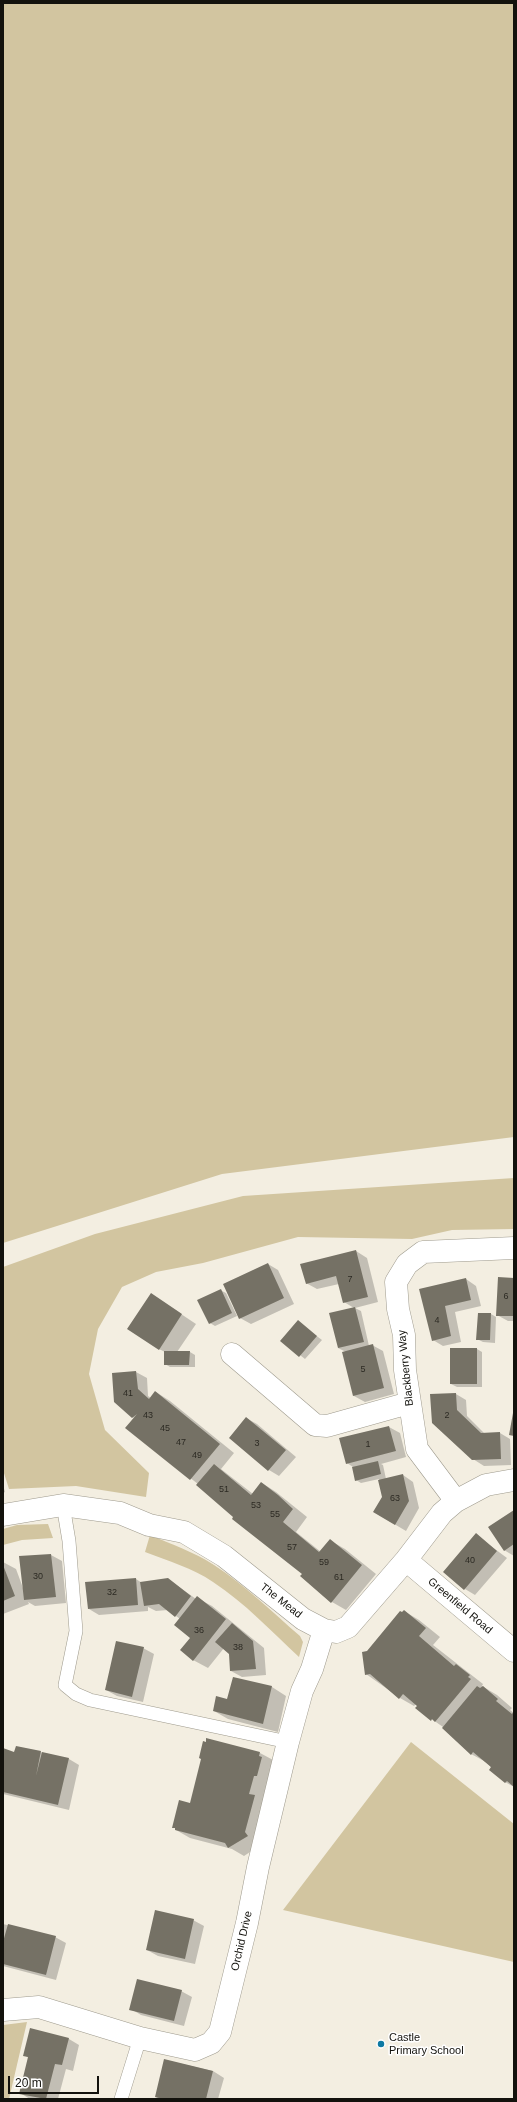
<!DOCTYPE html>
<html>
<head>
<meta charset="utf-8">
<style>
  body { margin:0 }
  #map { position:relative; width:517px; height:2102px; overflow:hidden; background:#f3eee1; font-family:Helvetica,sans-serif }
  canvas { display:block }
  .frame { position:absolute; inset:0; border:4px solid #13120d; pointer-events:none }
  .scale { position:absolute; left:8px; top:2076px; width:91px; height:18px; box-sizing:border-box; border:2px solid #13120d; border-top:0; padding-left:5px; font-size:12px; line-height:14px; white-space:nowrap; color:#13120d; -webkit-text-stroke:3px #fff; paint-order:stroke }
</style>
</head>
<body>
<div id="map">
<canvas width="517" height="2102"></canvas>
<div class="frame"></div>
<div class="scale">20 m</div>
</div>
<script>
const context = document.querySelector('canvas').getContext('2d');
context.lineJoin = 'round';
function fill(path, color) {
  context.fillStyle = color;
  context.fill(path, 'evenodd');
}
function trace(path, color, width, dash) {
  context.strokeStyle = color;
  context.lineWidth = width;
  context.lineCap = dash ? 'butt' : 'round';
  context.setLineDash(dash || []);
  context.stroke(path);
}
function write(font, color, halo, rows, align = 'center') {
  context.font = font + ' Helvetica,sans-serif';
  context.lineWidth = 3;
  context.setLineDash([]);
  context.textBaseline = 'middle';
  context.strokeStyle = halo;
  context.fillStyle = color;
  for (const [text, x, y, turn = 0] of rows) {
    context.save();
    context.translate(x, y);
    context.rotate((+turn || 0) * Math.PI / 180);
    context.textAlign = isNaN(turn) ? turn : align;
    if (halo) context.strokeText(text, 0, 0);
    context.fillText(text, 0, 0);
    context.restore();
  }
}
const green = new Path2D(`
  M3 3H514V1137L222 1174 3 1243Z
  M514 1178V1229L452 1230 412 1239 298 1237 203 1263 156 1272 122 1287 98 1329 89 1374 105 1430 149 1473 146 1497 76 1486 9 1489 3 1470V1267L95 1234 243 1196Z
  M48 1524 53 1538 22 1540 3 1545V1529L17 1525Z
  M150 1535C171 1544 194 1552 214 1565 245 1585 272 1612 300 1636L303 1642 299 1657C271 1631 245 1603 213 1582 193 1568 168 1561 145 1552Z
  M411 1742 514 1824V1962L283 1910Z
  M27 2022 9 2099H3V2025Z`);
const shadow = new Path2D(`
  M356 1251 367 1258 378 1302 355 1308 361 1311 369 1346 372 1345 383 1351 394 1394 365 1402 354 1396 346 1352 338 1348 354 1308 344 1302 339 1284 317 1289 306 1283Z
  M268 1264 278 1270 294 1304 251 1324 240 1318Z
  M466 1279 476 1286 481 1306 455 1312 461 1342 443 1346 433 1340 420 1290Z
  M514 1279V1321H508L497 1315Z
  M220 1290 226 1293 237 1316 215 1326 210 1323Z
  M151 1294 196 1324 177 1352H190L195 1355V1367H170L165 1364V1352L159 1349Z
  M479 1314H491L496 1317 495 1343 483 1342 477 1339Z
  M298 1322 322 1340 305 1359 282 1341Z
  M477 1349 482 1352V1387H457L451 1384Z
  M136 1372 147 1378 148 1396 151 1398 156 1392 170 1401 234 1453 221 1469 253 1494 262 1483 276 1492 307 1517 296 1532 321 1552 331 1541 345 1549 376 1574 346 1610 332 1602 303 1574 198 1484 126 1428 134 1418 115 1402 113 1374Z
  M456 1394 466 1400 467 1416 485 1434 500 1433 510 1439 511 1465 484 1466 473 1459 433 1422Z
  M246 1418 257 1424 296 1457 279 1476 269 1470Z
  M389 1427 400 1433 406 1457 381 1464 383 1465 386 1479 403 1475 413 1482 419 1508 406 1531 374 1512 383 1497 379 1479 361 1483 356 1480 353 1467 347 1463Z
  M3 1485 5 1492 3 1493Z
  M514 1512V1556L504 1550Z
  M476 1535 507 1558 475 1595 465 1589Z
  M51 1555 62 1561 66 1603 35 1606 28 1602 29 1604 3 1614V1562L16 1569 23 1588Z
  M136 1579 142 1583 168 1579 196 1599 197 1598 212 1606 264 1648 266 1675 242 1677 231 1671 230 1653 224 1648 208 1668 193 1660 192 1638 180 1619 168 1610 156 1611 148 1607V1611L99 1615 89 1609Z
  M404 1611 419 1620 440 1637 433 1645 483 1684 482 1686 497 1695 512 1708 510 1710 514 1713V1787L505 1782 486 1762 471 1754 443 1727 416 1708 418 1706 416 1704 414 1706 400 1698 366 1674 368 1652Z
  M143 1648 154 1654 143 1702 117 1696 106 1690Z
  M234 1678 272 1687 286 1696 278 1732 228 1719 214 1711 228 1700Z
  M207 1739 260 1753 275 1761 262 1844 244 1856 232 1849 190 1838 176 1830 191 1804Z
  M3 1750 15 1753 40 1752 69 1759 79 1765 69 1810 3 1794Z
  M193 1920 204 1926 195 1964 158 1956 147 1950Z
  M3 1924 55 1937 66 1943 56 1980 3 1966Z
  M181 1991 192 1997 184 2026 141 2015 131 2009Z
  M31 2029 69 2039 79 2045 73 2071 66 2069 58 2099H30L20 2093 29 2058 24 2055Z
  M165 2060 213 2071 224 2078 218 2099H160L156 2097Z`);
const building = new Path2D(`
  M356 1250 368 1297 343 1303 336 1276 306 1284 300 1264Z
  M268 1263 284 1298 239 1319 223 1284Z
  M498 1277 514 1278V1316H496Z
  M466 1278 471 1300 445 1306 451 1336 432 1341 419 1289Z
  M221 1289 232 1313 209 1324 197 1300Z
  M151 1293 182 1314 159 1350 127 1329Z
  M355 1307 364 1342 338 1348 329 1313Z
  M478 1313H491L490 1340H476Z
  M298 1320 317 1336 299 1357 280 1341Z
  M373 1344 384 1388 353 1396 342 1352Z
  M450 1348H477V1384H450Z
  M164 1351H190L189 1365H164Z
  M136 1371 138 1389 149 1399 155 1391 220 1444 190 1480 125 1428 137 1414 132 1418 114 1402 112 1373Z
  M456 1393 457 1410 481 1433 500 1432 501 1459 472 1460 432 1423 430 1394Z
  M513 1413H514V1436L509 1435Z
  M246 1417 286 1450 268 1471 229 1438Z
  M389 1426 396 1451 346 1464 339 1438Z
  M378 1461 381 1474 355 1481 352 1467Z
  M214 1464 251 1495 261 1482 278 1495 293 1509 283 1522 319 1552 330 1539 362 1565 331 1603 300 1576 302 1574 232 1519 233 1517 196 1485Z
  M403 1474 409 1501 395 1525 373 1512 382 1497 378 1480Z
  M514 1510V1544L504 1551 488 1527Z
  M476 1533 497 1551 464 1590 443 1572Z
  M51 1554 56 1597 24 1600 19 1556Z
  M3 1565 15 1596 3 1601Z
  M136 1578 138 1605 88 1609 85 1582Z
  M168 1578 191 1596 175 1617 159 1604 144 1606 140 1582Z
  M197 1596 226 1619 193 1661 180 1650 190 1638 174 1625Z
  M404 1610 426 1628 419 1636 454 1666 456 1664 470 1675 468 1677 471 1679 435 1722 432 1719 431 1721 415 1708 417 1706 403 1694 399 1699 370 1674 365 1675 362 1652 367 1651 400 1611 402 1612Z
  M232 1623 253 1641 256 1669 230 1671 229 1654 215 1642Z
  M116 1641 144 1647 132 1697 105 1690Z
  M233 1677 272 1686 263 1724 213 1711 216 1696 227 1699Z
  M477 1686 480 1688 483 1686 498 1699 496 1701 512 1714 514 1711V1787L507 1781 505 1783 489 1770 491 1767 473 1752 471 1755 442 1728Z
  M206 1738 260 1752 259 1756 262 1757 257 1776H254L249 1794 255 1795 245 1832 248 1836 228 1848 225 1843 175 1830V1828H172L179 1800 190 1803 201 1759 199 1758 203 1741 206 1742Z
  M16 1746 41 1751 36 1776 42 1752 69 1758 58 1805 3 1792V1748L14 1752Z
  M155 1910 194 1919 185 1959 146 1950Z
  M8 1924 56 1936 46 1975 3 1964V1942Z
  M137 1979 182 1990 174 2021 129 2010Z
  M30 2028 69 2038 62 2065 55 2064 46 2099 19 2094 28 2057 23 2056Z
  M164 2059 213 2071 206 2099H163L155 2097Z`);
const service = new Path2D(`
  M63 1505 69 1541 76 1631 65 1685 76 1694 90 1700 288 1742
  M121 2099 140 2038`);
const minor = new Path2D(`
  M232 1354 315 1425 327 1426 409 1403
  M456 1501 417 1449 405 1370 404 1335 398 1309 396 1282 407 1264 423 1252 514 1248
  M3 1515 63 1505 120 1513 149 1525 184 1532 224 1556 303 1619 324 1630 336 1632 348 1627 406 1560 442 1513 456 1501 486 1485 514 1480
  M406 1560 514 1651
  M3 2010 39 2007 140 2038 195 2050 211 2043 220 2032 247 1923 258 1867 288 1742 302 1691 312 1669 324 1630`);
const markers = [
  [381,2044,4,"#0d79a3"]
];
const numberNames = [
  ["7",350,1280],
  ["6",506,1297],
  ["4",437,1321],
  ["5",363,1370],
  ["41",128,1394],
  ["43",148,1416],
  ["2",447,1416],
  ["45",165,1429],
  ["47",181,1443],
  ["3",257,1444],
  ["1",368,1445],
  ["49",197,1456],
  ["51",224,1490],
  ["63",395,1499],
  ["53",256,1506],
  ["55",275,1515],
  ["57",292,1548],
  ["40",470,1561],
  ["59",324,1563],
  ["30",38,1577],
  ["61",339,1578],
  ["32",112,1593],
  ["36",199,1631],
  ["38",238,1648]
];
const streetNames = [
  ["Blackberry Way",406,1368,-96],
  ["The Mead",281,1601,38],
  ["Greenfield Road",460,1606,40],
  ["Orchid Drive",242,1941,-77]
];
const poiNames = [
  ["Castle",389,2038],
  ["Primary School",389,2051]
];
fill(green, '#d2c5a0');
fill(shadow, '#0003');
fill(building, '#757165');
trace(service, '#9e9a8d', 14);
trace(minor, '#9e9a8d', 23);
trace(service, '#fff', 13);
trace(minor, '#fff', 22);
for (const [x, y, r, color] of markers) {
  const dot = new Path2D();
  dot.arc(x, y, r, 0, 2 * Math.PI);
  context.fillStyle = color;
  context.fill(dot);
  trace(dot, '#fff', 1.5);
}
write('9px', '#2c2a23', null, numberNames);
write('11px', '#13120d', '#fff', streetNames);
write('11px', '#13120d', '#fff', poiNames, 'left');
</script>
</body>
</html>
